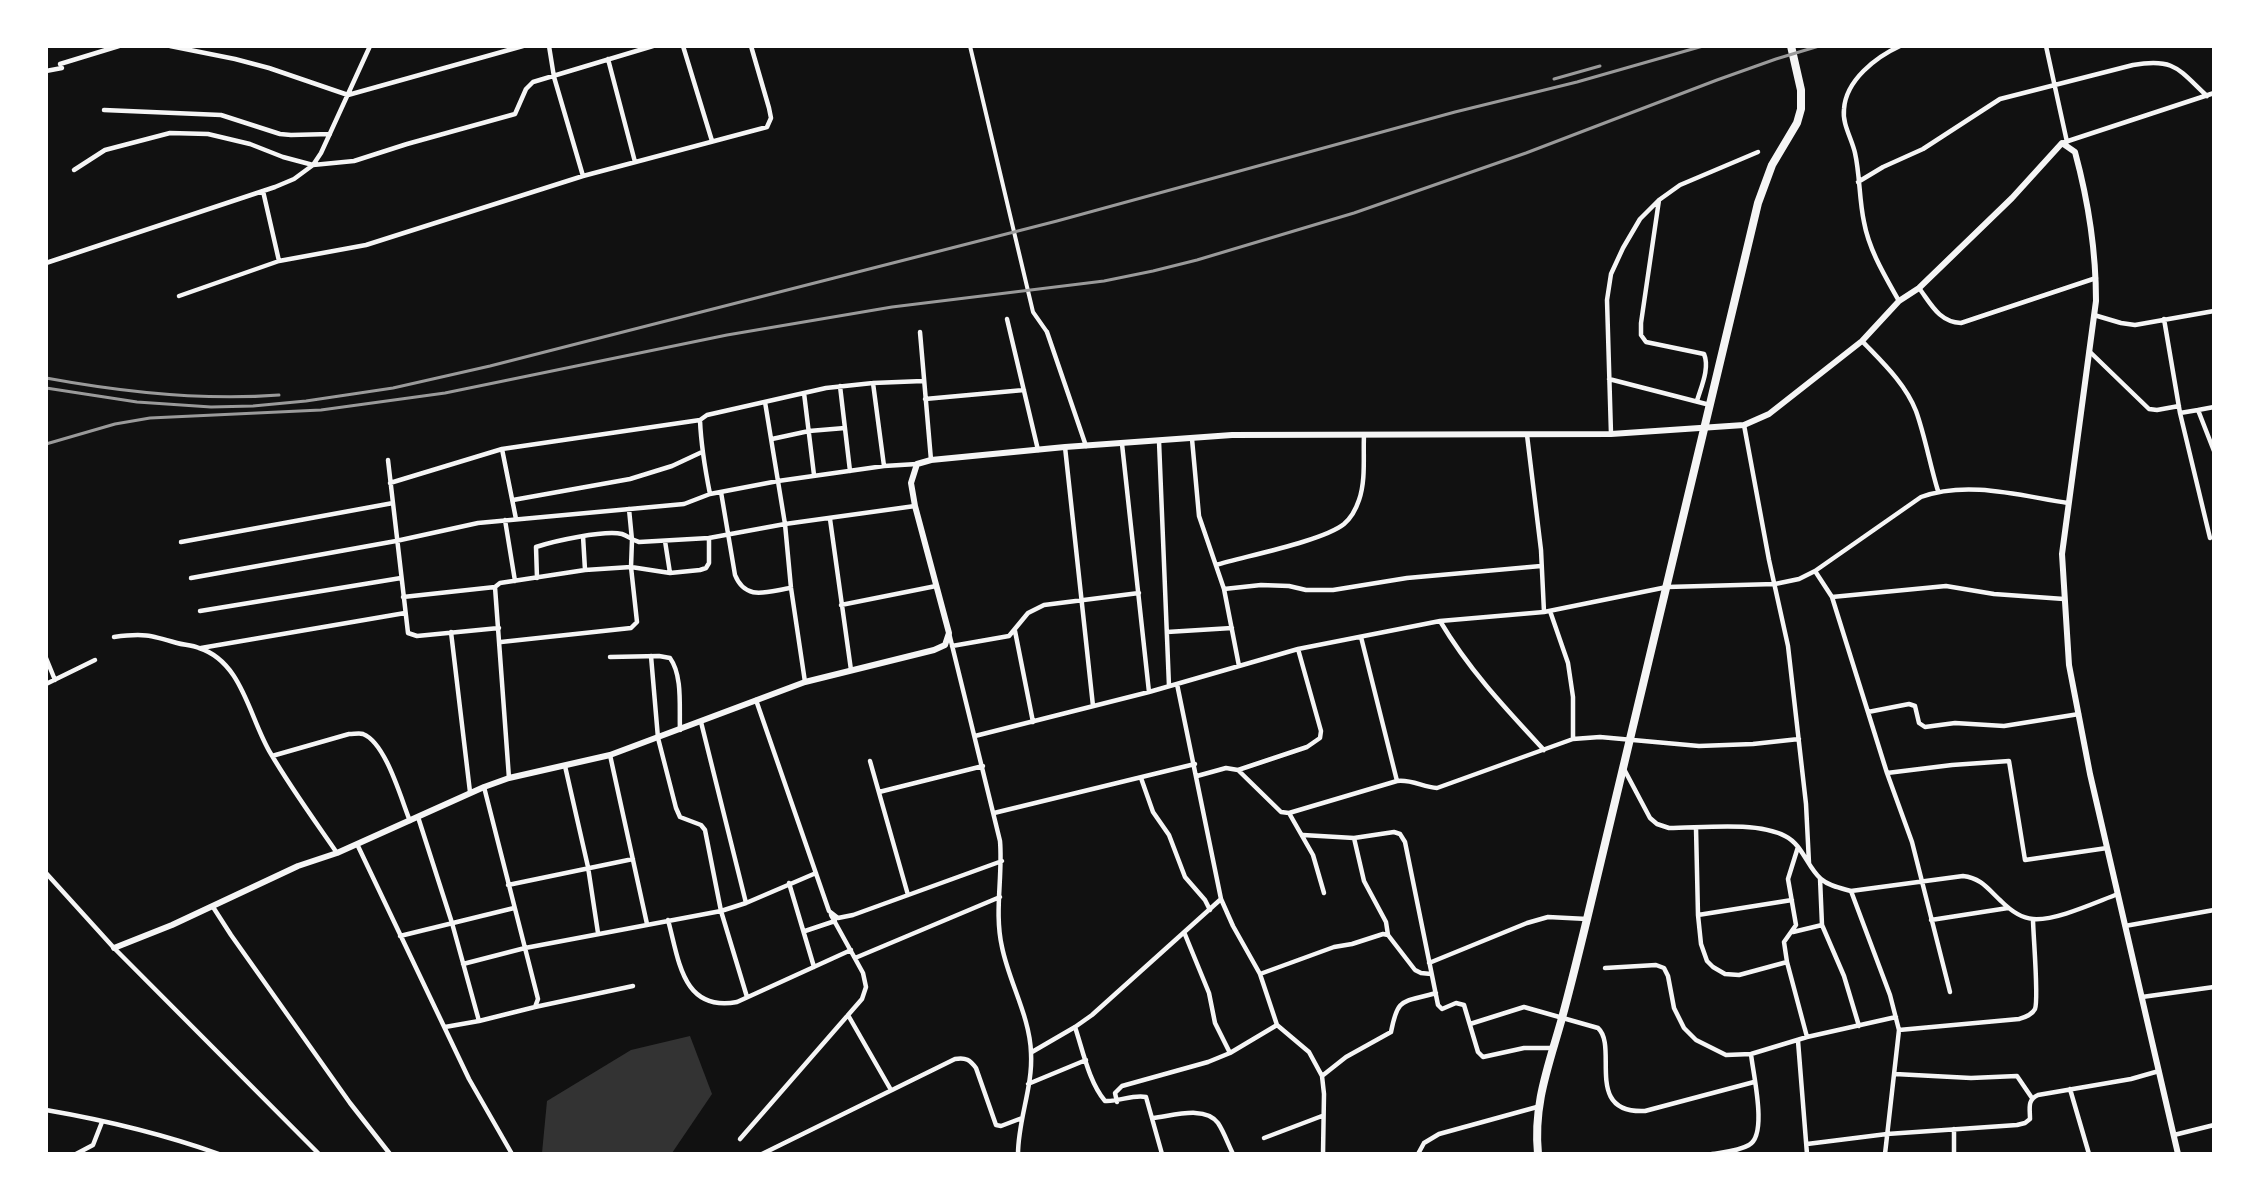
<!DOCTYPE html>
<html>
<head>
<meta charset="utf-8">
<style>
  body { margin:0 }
  #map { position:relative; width:2260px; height:1200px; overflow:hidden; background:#111; font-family:"PT Sans",sans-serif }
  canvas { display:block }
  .frame { position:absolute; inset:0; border:48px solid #fff; pointer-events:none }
</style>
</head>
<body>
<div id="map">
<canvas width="2260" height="1200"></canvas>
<div class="frame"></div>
</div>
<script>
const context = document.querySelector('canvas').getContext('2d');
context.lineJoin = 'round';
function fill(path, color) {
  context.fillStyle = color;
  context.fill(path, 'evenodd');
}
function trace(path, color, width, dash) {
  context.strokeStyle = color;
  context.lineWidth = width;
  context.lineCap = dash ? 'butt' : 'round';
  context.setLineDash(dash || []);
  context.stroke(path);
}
const water = new Path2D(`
  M690 1036 712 1094 672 1153H542L547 1101 631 1050Z`);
const pedestrian = new Path2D(`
  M970 46 1033 312 1047 332`);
const minor = new Path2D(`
  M170 46 235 59 269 68 348 95 523 46
  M549 46 554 77 583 176
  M683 46 712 141
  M2046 46 2067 142
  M608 59 635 162
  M60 64 119 46
  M46 71 62 68
  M104 110 221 115 280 134 291 135 330 134
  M2062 143 2214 93
  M74 170 105 150 170 133 208 134 250 144 283 157 313 165 354 161 407 144 515 114 526 89 533 82 653 46
  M1858 182 1883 167 1923 149 2000 99 2133 65C2175 58 2178 69 2207 96
  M263 191 279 261
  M1659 200 1641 323V335L1646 342 1704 354C1710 368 1701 387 1697 401
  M46 263 275 187 294 179 313 165 321 153 370 46
  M1919 288C1931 304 1939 322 1961 323L2096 278
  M179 296 279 261 366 245 583 176 767 127 771 118 769 108 751 46
  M1899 301C1885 276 1869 250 1864 222 1859 199 1860 175 1855 153 1852 139 1842 124 1844 109 1846 80 1876 57 1900 46
  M2094 315 2121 323 2135 325 2214 311
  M1007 319 1038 450
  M2164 319 2180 413 2210 538
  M920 332 931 460
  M1047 332 1086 446
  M1862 341C1882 362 1905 383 1916 411 1925 436 1930 465 1938 491
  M2089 351 2149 409 2157 410 2179 406
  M1609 379 1710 405
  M873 383 884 466
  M840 386 850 471
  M804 393 814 475
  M925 399 1024 390
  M765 402 785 524 791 588 805 682
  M2198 410 2214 407
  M2180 413 2198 410 2214 451
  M1744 425 1769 560 1788 646 1806 804 1809 863
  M1611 434 1607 300 1611 274 1623 248 1640 219 1659 200 1680 185 1758 152
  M1527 435 1541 550 1544 612
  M772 439 809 431 845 428
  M1192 439 1199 516 1224 589 1239 666
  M1159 441 1169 686
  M1122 444 1149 692
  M1065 447 1093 706
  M502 449 516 519
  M388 460 408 633 417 636 499 628
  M390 483 502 449 700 420
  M721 492 735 575C746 602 768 591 791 588
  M710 494C705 469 701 445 700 420L707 415 826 388 873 383 923 381
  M513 500 630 479 672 466 702 452
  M830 519 851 670
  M505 520 515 581
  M583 536 585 570
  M665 541 670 573
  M181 542 393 503
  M1216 565C1246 556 1323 541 1344 524 1351 518 1356 509 1359 500 1366 480 1363 456 1364 435
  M1815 571 1832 597 1887 773 1912 842 1950 992
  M191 578 396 541 478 523 684 504 710 494 778 481 884 466 917 464
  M537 578 536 547C554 541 604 530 622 534 628 536 632 540 639 542L709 538
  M1224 589 1261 585 1289 586 1306 590H1333L1407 578 1541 566
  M403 597 495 587
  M1832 597 1946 586 1994 594 2064 599
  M841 605 936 586
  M200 611 401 578
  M1550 611 1568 663 1573 697V739
  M1440 621C1469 670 1506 709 1544 750
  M1015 631 1033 722
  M451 632 470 792
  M1167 632 1232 628
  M949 633 1000 841C1003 876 994 912 1002 947 1009 982 1030 1017 1031 1053 1033 1087 1018 1120 1018 1154
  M114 637C143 633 150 635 177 643 184 645 192 645 199 648 243 662 249 718 271 754 291 788 315 821 337 853
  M1361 637 1397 781
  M501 642 631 628 637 622 631 567 632 540 629 509
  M952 646 1009 636 1028 613 1044 605 1139 593
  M201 648 405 613
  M651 656 658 738 676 808 680 817 701 825 705 830 721 911 747 997
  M610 657 659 656 670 658C683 676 679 708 680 730
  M46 658 55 680
  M46 684 95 660
  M1177 684 1221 899 1233 926 1260 974 1277 1025 1309 1052 1322 1076 1324 1094 1323 1154
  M756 700 829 911 838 918 853 915 1002 861
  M1868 712 1909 704 1915 706 1919 723 1925 727 1955 723 2004 726 2079 714
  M701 722 746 903
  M975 736 1149 692 1298 649 1440 621 1544 612 1667 587 1775 584 1799 579 1815 571 1921 497C1968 480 2021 496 2068 503
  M610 755 647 924
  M272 756 349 734C354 734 360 733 363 734 386 743 401 799 410 821
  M870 761 908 895
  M565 766 588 867 598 933
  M1624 769 1650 818 1657 824 1669 828C1702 828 1756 821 1785 836 1803 845 1807 867 1821 879 1829 886 1840 888 1851 891L1963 876C1981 878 1988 889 2001 901 2009 909 2020 918 2033 919 2056 921 2096 902 2118 894
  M1238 770 1307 747 1320 738 1321 731 1298 649
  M1887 773 1952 765 2009 761 2025 860 2107 848
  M1197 776 1226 768 1238 770 1281 812 1289 813 1397 781C1411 779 1423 787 1437 788L1573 739 1600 737 1699 746 1753 744 1799 739
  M509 778 495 587 500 583 585 570 631 567 670 573 700 570 706 568 709 563V538L785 524 915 506
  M1141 778 1153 812 1169 835 1185 877 1205 900 1210 910
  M879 792 983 766
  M994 813 1195 764
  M1289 813 1313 855 1324 893
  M418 817 452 923 479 1021
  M1696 828 1698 915 1701 944 1707 961 1713 967 1725 974 1739 975 1787 962
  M1303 835 1354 838 1394 832 1400 834 1405 842 1438 1005 1442 1009 1456 1003 1464 1005 1478 1052 1483 1057 1524 1048H1553
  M1354 838 1364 881 1386 922 1388 935
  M357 844 469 1079 512 1154
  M1798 847 1788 879 1796 925 1784 942 1787 962 1807 1037
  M46 873 114 948 319 1154
  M1820 878 1822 925 1844 976 1859 1026
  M789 883 814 967
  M508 885 633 859
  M1851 891 1890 995 1899 1030 1885 1154
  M213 907 231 935 350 1103 390 1154
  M1698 915 1792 900
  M668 920C679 960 682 1012 737 1002L851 950
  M1931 920 2008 908
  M2125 926 2214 910
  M805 931 835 921
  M1184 932 1209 993 1215 1023 1230 1053
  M1793 932 1822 925
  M400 936 514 908
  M855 958 1000 897
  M1429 963 1527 923 1548 917 1587 919
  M463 964 525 948 721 911 746 903 816 873
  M1605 968 1656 965 1664 968 1668 976 1674 1008 1684 1028 1696 1040 1726 1055 1751 1054 1807 1037 1896 1017
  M1260 974 1334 947 1352 944 1383 934 1388 935 1415 970 1421 973 1431 974
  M2142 997 2214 987
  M535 1007 633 986
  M848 1015 891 1090
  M1470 1024 1524 1007 1598 1028C1619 1047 1583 1114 1645 1111L1754 1082
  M445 1027 479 1021 535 1007 538 999 484 787
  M1075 1027C1083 1051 1089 1082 1105 1101 1119 1102 1133 1094 1146 1097L1162 1154
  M1899 1030 2019 1019C2025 1017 2032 1015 2035 1009 2039 999 2033 934 2033 919
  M1798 1041 1807 1154
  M1032 1052 1075 1027 1092 1015 1221 899
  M1895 1074 1971 1078 2017 1076 2032 1098
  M1322 1076 1346 1057 1391 1032C1398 996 1402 1003 1436 993
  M1028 1084 1086 1060
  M2070 1089 2089 1154
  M1117 1102 1115 1093 1122 1086 1208 1062 1230 1053 1277 1025
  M46 1110C104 1120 163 1134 219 1154
  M1153 1118C1172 1116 1205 1105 1218 1123 1224 1132 1228 1144 1233 1154
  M2174 1135 2214 1125
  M1264 1138 1322 1116
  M740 1139 862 999 866 987 863 973 831 915
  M1807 1144 1887 1134 2017 1125 2025 1123 2030 1119C2030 1108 2027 1100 2038 1095L2131 1079 2159 1071
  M76 1154 93 1145 102 1122
  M762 1154 955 1059C966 1057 970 1060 976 1068L996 1125 1001 1126 1022 1118
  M1418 1154 1424 1143 1439 1134 1537 1107
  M1712 1154C1724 1152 1739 1151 1749 1145 1768 1135 1753 1074 1751 1054
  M1954 1154V1129`);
const tertiary = new Path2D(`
  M114 948 172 925 298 866 337 853 484 787 509 778 610 755 805 682 934 650 945 645 949 633 915 506 911 483 917 464 931 460 1065 447 1232 435 1611 434 1744 425 1769 414 1862 341 1899 301 1919 288 2012 198 2062 143 2075 152C2088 200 2096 251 2096 301L2062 554 2069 665 2090 774 2178 1154`);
const trunk = new Path2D(`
  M1538 1154C1533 1104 1549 1065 1562 1018 1571 985 1579 952 1587 919L1758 203 1772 165 1797 123 1801 109V90L1791 46`);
const rail = new Path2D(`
  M1554 79 1600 66
  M46 378C122 392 202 401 279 395
  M46 388 137 402 211 407 253 406 306 401 393 388 490 366 1057 221 1455 112 1577 82 1703 46
  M46 444 115 424 150 418 321 410 445 393 727 335 892 307 1104 281 1153 271 1197 260 1354 213 1526 153 1717 80 1776 59 1819 46`);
fill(water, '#333');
trace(pedestrian, '#f5f5f5', 4);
trace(minor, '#f5f5f5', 4.5);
trace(tertiary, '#f5f5f5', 6);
trace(trunk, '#f5f5f5', 8);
trace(rail, '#9a9a9a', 3);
</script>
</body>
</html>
